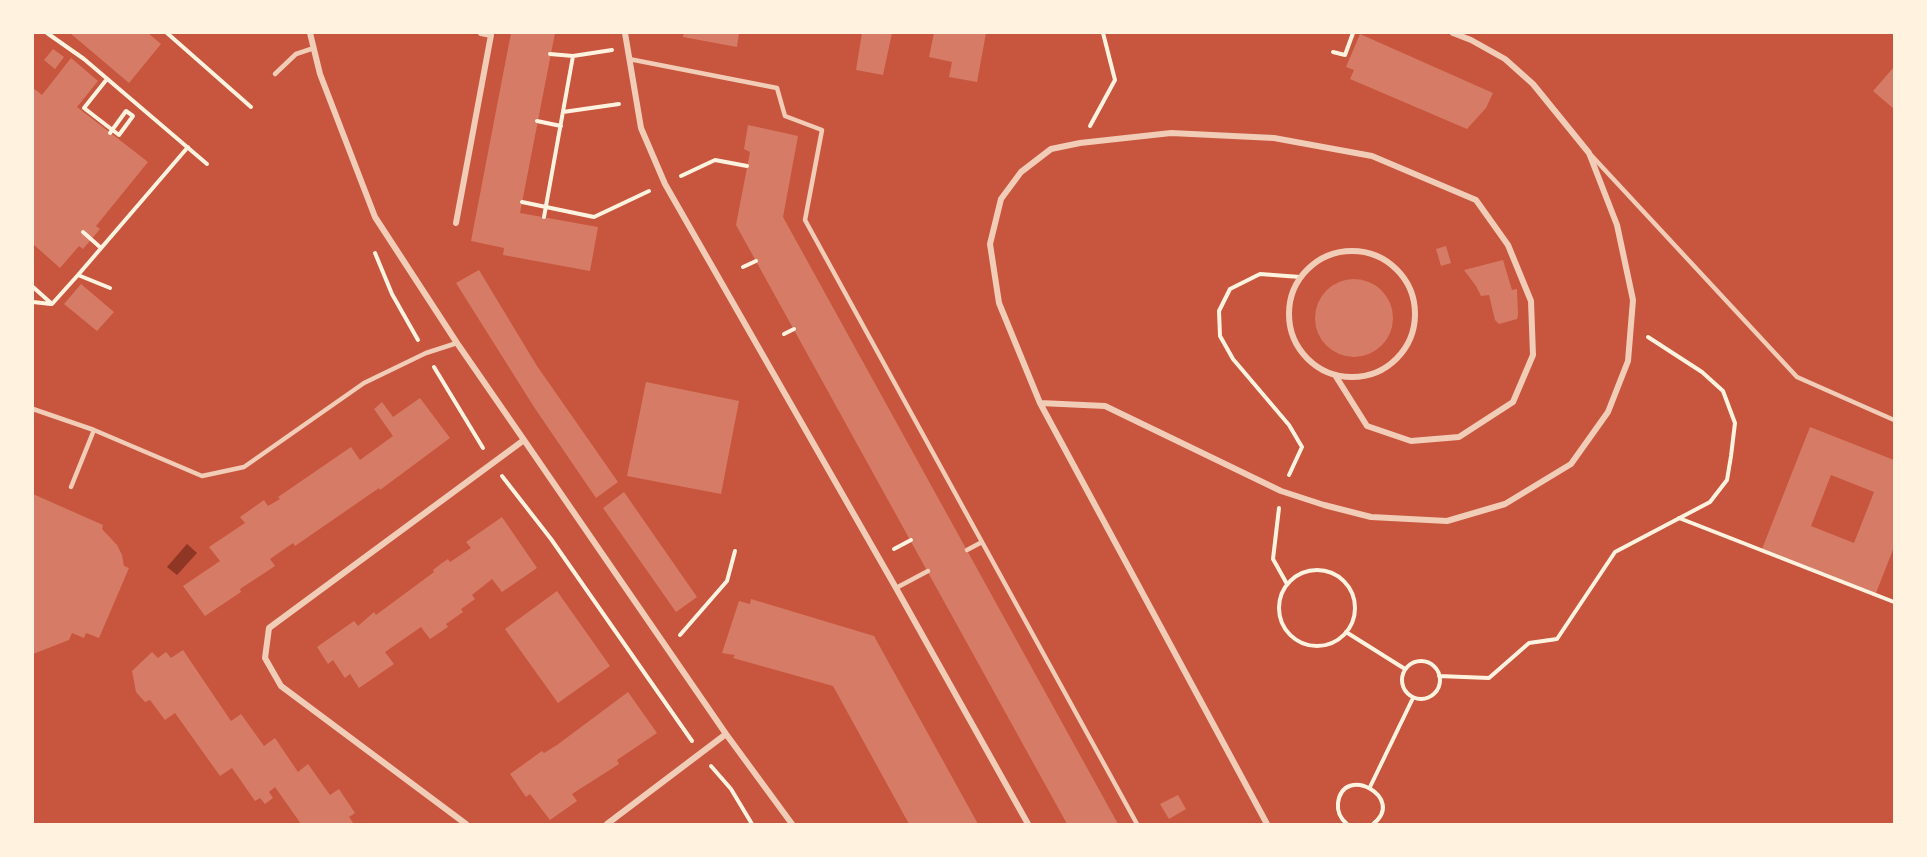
<!DOCTYPE html>
<html>
<head>
<meta charset="utf-8">
<style>
  body { margin:0 }
  #map { position:relative; width:1927px; height:857px; overflow:hidden; background:#c8553d; font-family:Cabin,sans-serif }
  canvas { display:block }
  .frame { position:absolute; inset:0; border:34px solid #fff3e0; pointer-events:none }
</style>
</head>
<body>
<div id="map">
<canvas width="1927" height="857"></canvas>
<div class="frame"></div>
</div>
<script>
const context = document.querySelector('canvas').getContext('2d');
context.lineJoin = 'round';
function fill(path, color) {
  context.fillStyle = color;
  context.fill(path, 'evenodd');
}
function trace(path, color, width, dash) {
  context.strokeStyle = color;
  context.lineWidth = width;
  context.lineCap = dash ? 'butt' : 'round';
  context.setLineDash(dash || []);
  context.stroke(path);
}
const water = new Path2D(`
  M187 544 197 553 177 575 167 567Z`);
const building = new Path2D(`
  M70 33H148L161 44 129 83Z
  M511 33H555L520 213 598 227 590 271 503 255 504 248 471 241Z
  M684 33H739L737 47 683 37Z
  M862 33H892L883 75 856 70Z
  M934 33H986L977 82 949 77 952 62 929 57Z
  M1360 34 1493 93 1486 108 1467 129 1350 79 1354 70 1346 67Z
  M53 49 64 57 55 69 44 60Z
  M71 58 98 81 77 107 148 162 96 226 100 229 83 249 79 246 60 268 33 244V88L42 95Z
  M1894 67V109L1873 91Z
  M748 125 798 136 783 217 1118 824H1067L736 225 750 152 744 149Z
  M1446 246 1451 263 1441 266 1436 249Z
  M1503 260 1512 290 1517 289 1518 315 1517 319 1499 324 1495 320 1489 295 1481 296 1476 286 1464 270Z
  M479 270 537 366 618 482 596 498 534 407 456 283Z
  M1315 318a39 39 0 1 1 78 0a39 39 0 1 1-78 0Z
  M81 284 114 312 97 331 64 304Z
  M646 382 739 401 721 494 627 476Z
  M420 398 450 438 380 490 379 488 295 546 293 543 270 559 275 566 240 589 241 592 205 616 183 586 220 561 209 547 245 523 240 517 264 500 268 506 280 499 278 497 351 447 360 460 393 436 374 409 382 402 393 417Z
  M1810 427 1894 460V547L1876 593 1762 549ZM1831 475 1874 492 1854 543 1811 526Z
  M624 492 697 597 676 612 603 508Z
  M33 494 103 525 102 529 117 545 122 555 124 566 129 568 99 638 86 633 84 638 72 633 69 640 33 654Z
  M502 517 537 568 502 592 492 579 472 595 475 599 461 609 463 612 446 624 448 627 430 639 421 627 385 652 394 664 359 688 350 674 345 678 333 660 328 664 317 647 354 621 358 626 374 612 376 615 434 572 433 570 442 563 448 559 450 562 471 548 466 542Z
  M557 591 610 666 558 703 505 629Z
  M751 599 874 636 978 824H909L833 686 733 658 735 655 722 653 739 601 750 604Z
  M183 650 231 721 241 714 264 746 275 738 298 772 308 764 330 795 339 789 355 813 349 817 354 824H301L275 787 269 792 273 798 265 804 260 798 255 801 232 768 220 776 175 713 165 720 150 700 145 702 136 692 132 671 152 652 158 658 166 652 171 658Z
  M628 692 657 733 617 760 619 764 572 794 577 801 550 820 530 794 526 797 510 774 542 751 544 753 557 745Z
  M1178 795 1186 809 1169 819 1160 804Z`);
const path = new Path2D(`
  M47 33 84 59 207 164
  M167 33 251 107
  M1333 52 1345 55 1353 33
  M550 54 573 56
  M107 79 84 108 119 135 133 116 126 111 110 133
  M563 112 619 104
  M537 121 561 126
  M1090 126 1115 80 1103 33
  M681 176 715 160 747 166
  M522 202 594 217 649 191
  M544 217 573 56 612 50
  M83 232 101 248
  M375 253 392 294 418 340
  M743 267 756 261
  M78 275 188 147
  M33 287 52 304 78 275 110 288
  M33 302 51 304
  M784 334 794 329
  M434 367 483 448
  M1289 475 1302 447 1289 425 1233 359 1220 336 1219 311 1230 289 1260 274 1300 277
  M502 476 551 539 692 741
  M1279 508 1273 559 1287 584
  M1679 518 1894 602
  M894 549 911 540
  M1279 608a38 38 0 1 1 76 0a38 38 0 1 1-76 0Z
  M1346 632 1405 669
  M680 635 727 581 735 551
  M1402 680a19 19 0 1 1 38 0a19 19 0 1 1-38 0Z
  M1439 676 1489 678 1529 643 1557 639 1615 552 1710 502 1727 480 1731 456 1735 423 1723 391 1702 372 1648 337
  M711 766 731 789 752 824
  M1370 787 1413 698
  M1347 824C1341 819 1337 812 1338 803 1343 763 1407 798 1373 824`);
const service = new Path2D(`
  M629 59 777 88 785 116 822 130 805 220 1137 824
  M275 74 296 54 314 48
  M1591 155 1797 377 1894 420
  M33 409 94 430 202 476 244 467 364 383 426 353 457 343
  M71 487 94 430
  M967 550 982 542
  M896 588 928 571`);
const minor = new Path2D(`
  M310 33 320 74 375 217 457 343 524 440 726 734 792 824
  M625 33 641 128 665 184 896 588 1028 824
  M456 223 491 35 481 33
  M1289 314a63 63 0 1 1 126 0a63 63 0 1 1-126 0Z
  M1040 403 999 303 990 244 1001 199 1021 172 1051 149 1080 143 1171 133 1274 138 1372 156 1476 200 1508 245 1531 301 1533 355 1513 402 1459 437 1411 441 1367 426 1335 375
  M466 824 281 686 265 658 269 628 524 440
  M607 824 726 734
  M1267 824 1040 403 1105 406 1281 491 1324 505 1371 517 1447 521 1505 504 1571 464 1608 412 1628 361 1633 300 1617 225 1589 153 1533 84 1505 59 1471 40 1453 33`);
fill(water, '#8f3625');
fill(building, '#d67c66');
trace(path, '#fff3e0', 4);
trace(service, '#f1ccb7', 4.5);
trace(minor, '#f1ccb7', 6);
</script>
</body>
</html>
